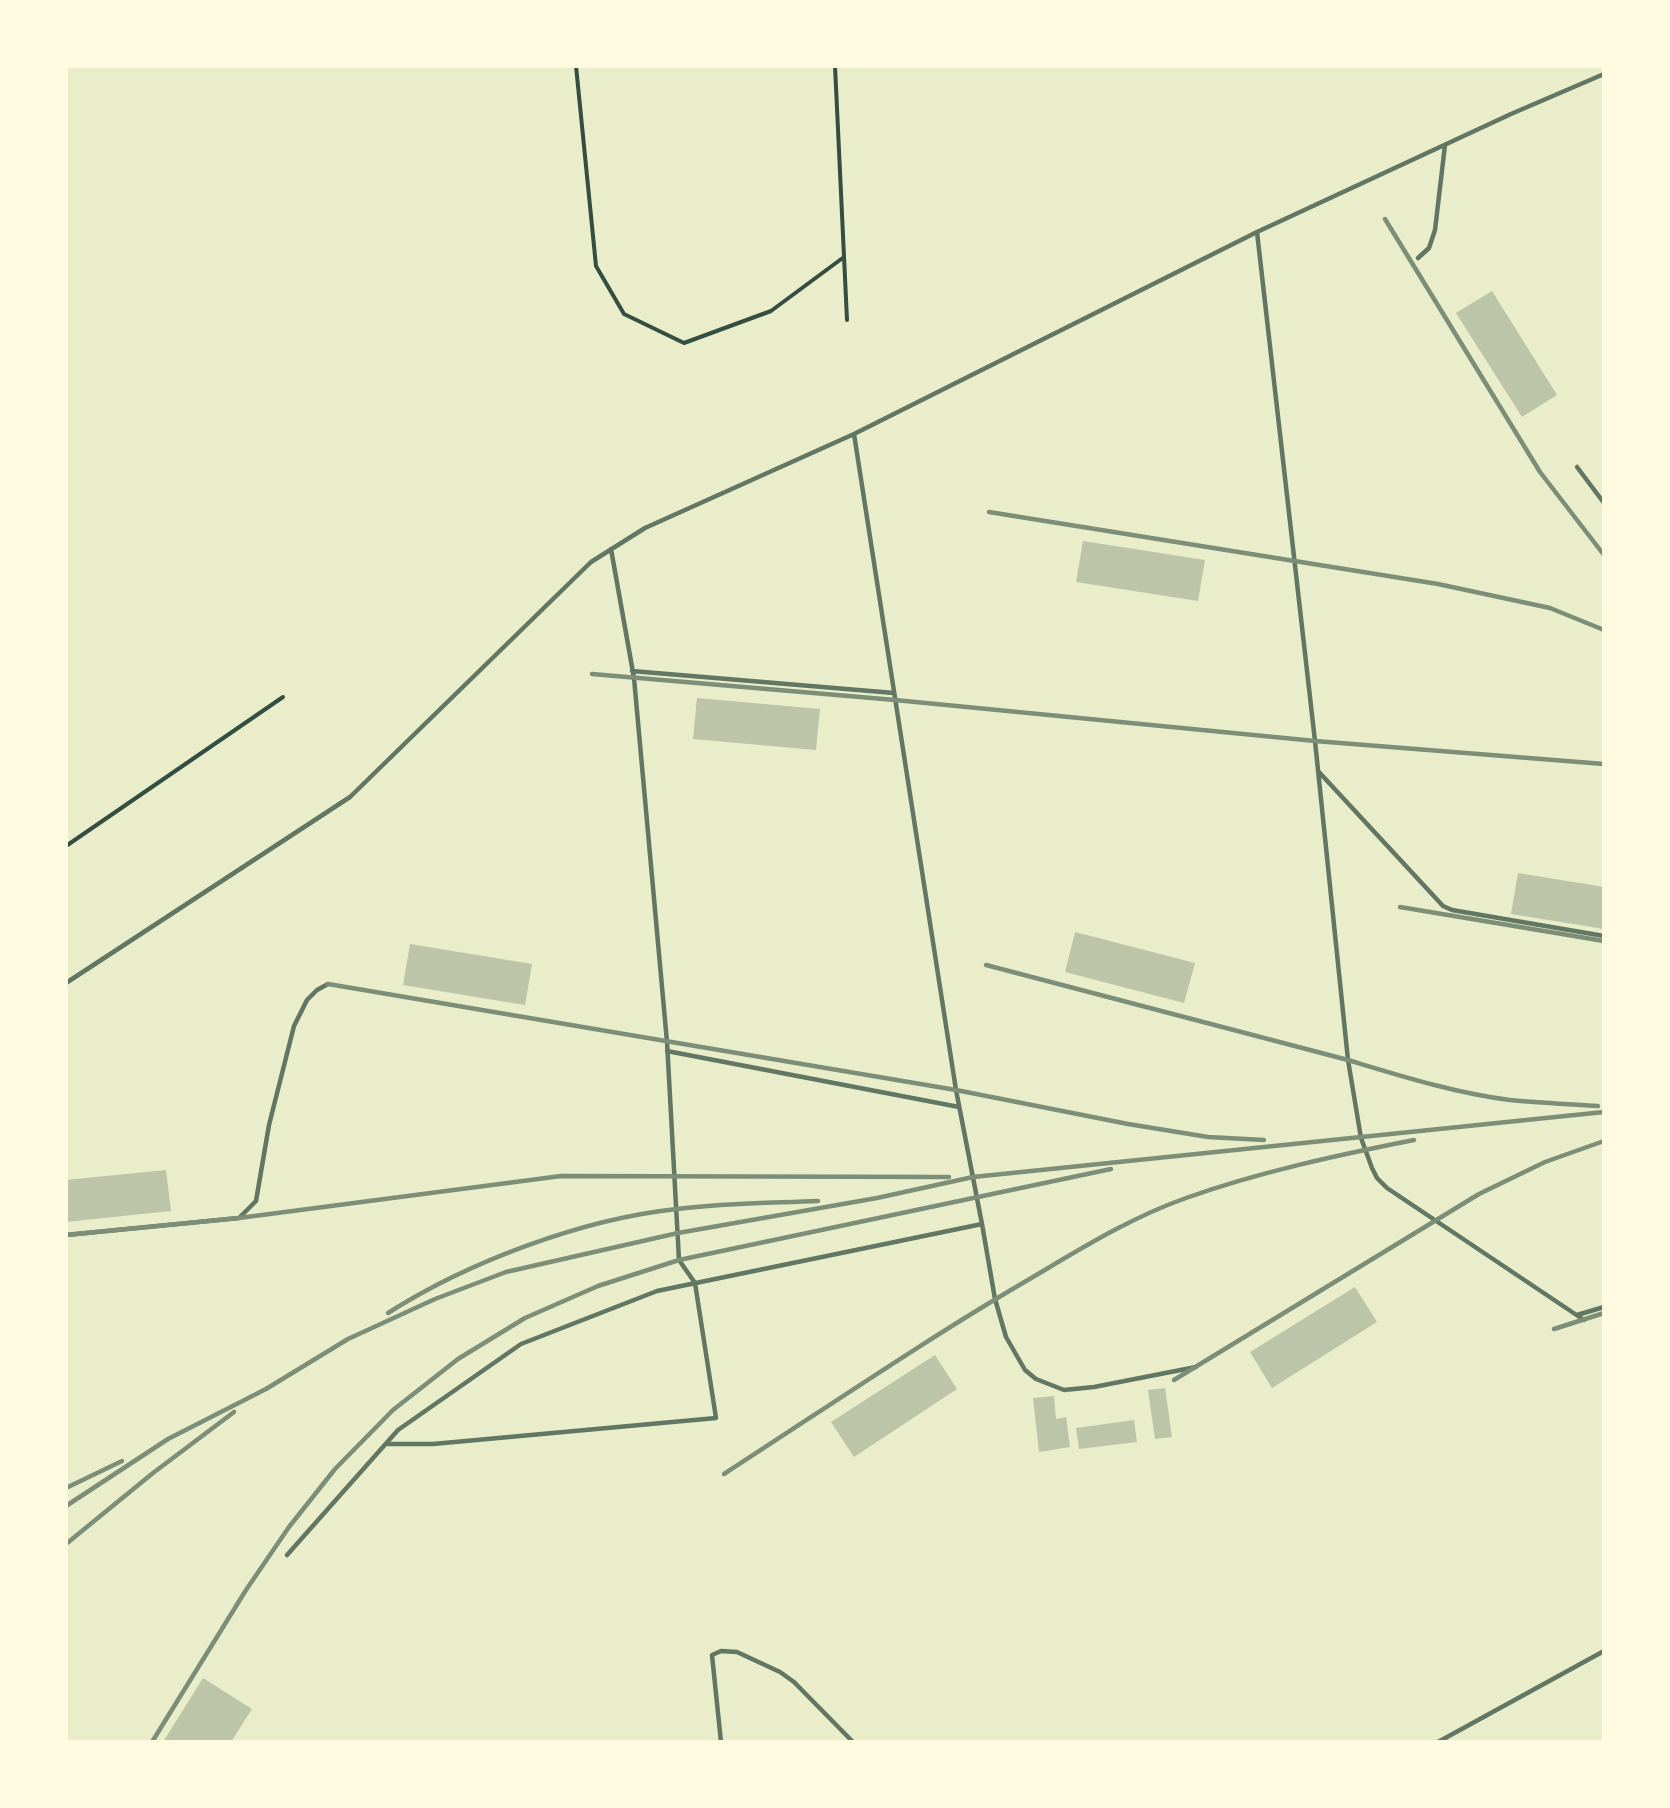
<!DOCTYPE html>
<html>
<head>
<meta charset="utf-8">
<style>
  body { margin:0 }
  #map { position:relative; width:1670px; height:1808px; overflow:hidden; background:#e9edc9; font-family:"Open Sans",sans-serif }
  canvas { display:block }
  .frame { position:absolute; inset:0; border:68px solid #fefae0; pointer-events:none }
</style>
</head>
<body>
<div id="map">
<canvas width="1670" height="1808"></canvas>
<div class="frame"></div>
</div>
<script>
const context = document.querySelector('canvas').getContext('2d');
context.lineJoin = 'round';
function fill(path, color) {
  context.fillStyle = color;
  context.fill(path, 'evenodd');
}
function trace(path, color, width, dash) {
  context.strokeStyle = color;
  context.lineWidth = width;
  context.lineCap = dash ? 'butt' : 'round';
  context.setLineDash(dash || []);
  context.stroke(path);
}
const building = new Path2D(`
  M1492 291 1557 395 1522 417 1456 313Z
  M1083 541 1205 560 1198 601 1076 582Z
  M697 698 820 709 816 750 693 739Z
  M1518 873 1604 887V929L1511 914Z
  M1075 932 1195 963 1184 1003 1065 972Z
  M410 944 532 964 525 1005 403 985Z
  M166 1170 171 1211 66 1222V1180Z
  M1355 1287 1377 1322 1272 1388 1250 1352Z
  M935 1355 957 1389 854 1457 831 1422Z
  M1165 1388 1172 1437 1155 1439 1148 1390Z
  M1054 1396 1056 1419 1066 1417 1070 1447 1039 1452 1033 1398Z
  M1134 1420 1137 1442 1079 1449 1076 1428Z
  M203 1678 252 1709 231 1742H163Z`);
const path = new Path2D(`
  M576 66 596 266 624 314 684 343 771 311 844 257
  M835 66 847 320
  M66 846 283 697`);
const service = new Path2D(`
  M1257 232 1315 741 1348 1060 1361 1138 1372 1168 1377 1178 1387 1188 1584 1320
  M1418 258 1429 248 1435 230 1445 145
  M854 434 956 1090 982 1224 995 1299 1006 1337 1025 1370 1036 1379 1064 1390 1094 1387 1196 1367
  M1577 467 1604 503
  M632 671 894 693
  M1318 771 1443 906 1452 910 1604 936
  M66 983 350 797 591 562 645 528 854 434 1257 232 1511 114 1604 74
  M667 1051 959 1107
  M66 1235 239 1218 256 1201 269 1125 294 1026 307 1000 317 990 328 984
  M1577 1315 1604 1307
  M387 1444H433L716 1418 695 1283 679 1260 667 1042 634 678 611 549
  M287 1555 398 1430 521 1344 657 1291 982 1224
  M721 1742 712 1655 721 1651 737 1652 780 1672 794 1682 853 1742
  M1438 1742 1604 1651`);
const rail = new Path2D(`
  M1385 219 1540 472 1604 555
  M989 512 1438 584 1550 608 1604 630
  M592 674 895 700 1315 741 1604 764
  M1400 907 1604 941
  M986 965 1348 1060C1401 1076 1455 1093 1510 1100 1539 1103 1569 1104 1598 1106
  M328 984 956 1090 1128 1124 1208 1137 1264 1140
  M66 1235 239 1218 561 1176 949 1177
  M388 1313C468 1262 582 1219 677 1209 723 1203 771 1203 818 1201
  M1554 1329 1604 1313
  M1174 1380 1479 1194 1545 1162 1604 1141
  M724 1474C826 1408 928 1338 1033 1277 1082 1248 1132 1217 1186 1198 1259 1172 1338 1155 1414 1140
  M66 1488 122 1461
  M66 1506 168 1439 266 1389 348 1339 435 1299 506 1272 678 1233 877 1198 973 1177 1604 1112
  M66 1544 153 1473 234 1412
  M152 1742 246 1590 289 1527 335 1469 393 1410 458 1359 525 1318 598 1286 679 1260 1111 1169`);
fill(building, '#bcc5a7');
trace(path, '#344e41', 4);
trace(service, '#617663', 4.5);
trace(rail, '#7c8e77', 4.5);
</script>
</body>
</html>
